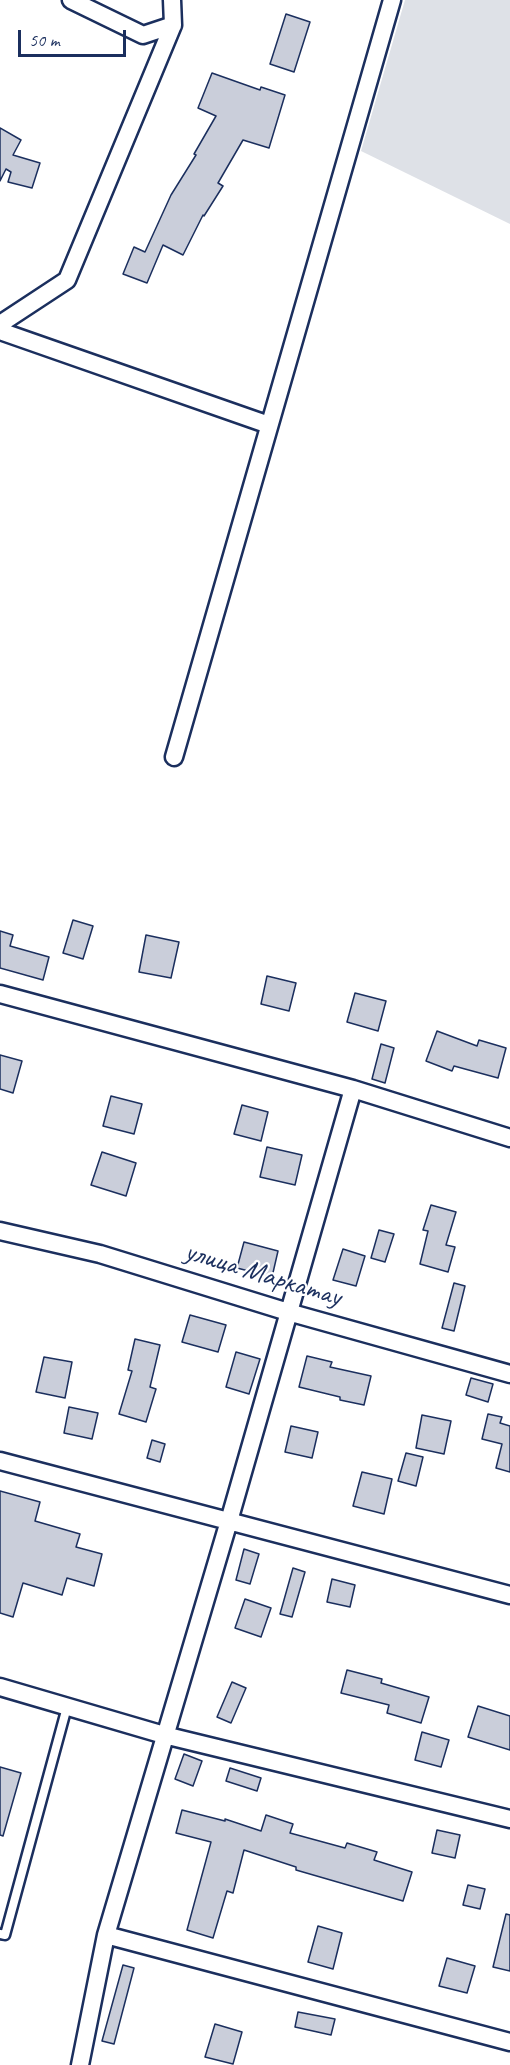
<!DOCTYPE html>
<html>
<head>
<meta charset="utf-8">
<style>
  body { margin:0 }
  #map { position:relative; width:510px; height:2065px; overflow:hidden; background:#fff; font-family:Caveat,sans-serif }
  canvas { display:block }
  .scale { position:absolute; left:18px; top:30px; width:108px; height:27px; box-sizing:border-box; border:3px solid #1b2f5e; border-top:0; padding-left:8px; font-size:18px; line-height:21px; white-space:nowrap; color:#1b2f5e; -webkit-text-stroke:4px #fff; paint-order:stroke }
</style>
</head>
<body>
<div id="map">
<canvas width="510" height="2065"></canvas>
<div class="scale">50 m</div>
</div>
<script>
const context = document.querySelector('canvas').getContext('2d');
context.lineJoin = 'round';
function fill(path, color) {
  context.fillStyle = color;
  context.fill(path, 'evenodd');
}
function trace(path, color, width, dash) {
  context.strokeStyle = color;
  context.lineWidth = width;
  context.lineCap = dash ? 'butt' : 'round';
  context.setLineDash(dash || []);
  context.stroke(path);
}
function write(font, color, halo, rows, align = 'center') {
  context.font = font + ' Caveat,sans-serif';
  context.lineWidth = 4.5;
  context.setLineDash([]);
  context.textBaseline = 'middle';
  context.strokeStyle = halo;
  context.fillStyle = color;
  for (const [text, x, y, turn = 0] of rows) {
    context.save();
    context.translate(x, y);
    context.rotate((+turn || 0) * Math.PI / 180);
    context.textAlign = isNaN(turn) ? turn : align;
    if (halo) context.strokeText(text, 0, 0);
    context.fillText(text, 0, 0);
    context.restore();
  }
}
const green = new Path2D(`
  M405 0H510V224L361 151Z`);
const building = new Path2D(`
  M286 14 310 22 294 72 270 64Z
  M212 73 260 90 261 87 285 95 269 148 243 140 218 183 223 186 204 216 203 215 183 255 163 245 147 283 123 274 134 247 145 252 171 195 196 155 194 154 216 116 198 108Z
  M0 128 21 140 13 155 40 163 32 188 8 182 11 172 6 169 0 181Z
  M73 920 93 926 83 959 63 953Z
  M0 931 13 935 10 946 49 957 43 980 0 968Z
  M146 935 179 942 171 978 139 972Z
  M267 976 296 983 289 1011 261 1004Z
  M355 993 386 1001 378 1031 347 1022Z
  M437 1031 477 1046 479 1040 506 1048 498 1078 454 1066 452 1071 426 1061Z
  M381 1044 394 1048 385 1083 372 1079Z
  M0 1055 22 1061 13 1093 0 1089Z
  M111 1096 142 1104 134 1134 103 1126Z
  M242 1105 268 1112 261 1141 234 1134Z
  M267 1147 302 1155 295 1185 260 1177Z
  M102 1152 136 1163 126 1196 91 1185Z
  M431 1205 456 1212 446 1245 455 1247 448 1272 420 1264 428 1231 423 1230Z
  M379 1230 394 1234 385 1262 371 1258Z
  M244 1242 278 1251 272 1277 237 1268Z
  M343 1249 365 1256 356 1286 333 1280Z
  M454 1283 465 1286 454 1331 442 1328Z
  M190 1315 226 1325 218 1352 182 1342Z
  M135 1339 160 1345 150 1387 156 1389 146 1422 119 1414 132 1371 128 1370Z
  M236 1352 260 1359 249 1394 226 1387Z
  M307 1356 332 1362 330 1367 371 1376 364 1405 340 1400V1397L299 1387Z
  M44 1357 72 1362 65 1398 36 1392Z
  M471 1378 493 1384 488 1402 466 1395Z
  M69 1407 98 1413 92 1439 64 1433Z
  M488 1414 502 1417 500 1423 510 1426V1472L496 1468 502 1444 482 1439Z
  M422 1415 451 1421 444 1454 416 1448Z
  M291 1426 318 1432 312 1458 285 1452Z
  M152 1440 165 1444 160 1462 147 1458Z
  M406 1453 423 1457 416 1486 398 1481Z
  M362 1472 392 1479 384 1514 353 1506Z
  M0 1491 40 1502 35 1521 80 1534 76 1547 102 1554 94 1586 67 1578 62 1595 23 1583 13 1617 0 1613Z
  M244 1549 259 1554 250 1584 236 1580Z
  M293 1568 305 1572 292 1617 280 1614Z
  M332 1579 355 1585 350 1607 327 1602Z
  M245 1599 271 1608 261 1637 235 1628Z
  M347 1670 382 1679 381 1683 429 1697 421 1723 387 1713 389 1705 341 1693Z
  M232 1682 246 1688 231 1723 217 1717Z
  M478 1706 510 1716V1750L468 1737Z
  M422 1732 449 1740 441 1767 415 1760Z
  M184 1754 202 1761 193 1786 175 1779Z
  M0 1767 21 1773 3 1836 0 1835Z
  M230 1768 261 1778 257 1791 226 1781Z
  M182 1810 225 1821V1819L261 1831 266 1815 293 1824 290 1833 345 1848 347 1843 377 1852 374 1860 412 1872 403 1901 296 1870V1867L244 1850 233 1893 227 1891 213 1938 187 1930 211 1842 176 1833Z
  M437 1830 460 1835 455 1858 432 1853Z
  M468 1885 485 1889 480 1909 463 1905Z
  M506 1914 510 1915V1971L493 1967Z
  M318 1926 342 1933 333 1969 308 1962Z
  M447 1958 475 1966 467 1993 439 1986Z
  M123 1965 134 1968 114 2044 102 2041Z
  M298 2012 335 2019 331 2035 295 2027Z
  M215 2024 242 2032 233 2064 205 2057Z`);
const service = new Path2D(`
  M0 1934 5 1935 67 1707`);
const minor = new Path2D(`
  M71 0 143 35 173 25 172 0
  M0 324 67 280 173 25
  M0 331 269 425
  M174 757 392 0
  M0 994 353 1089 510 1138
  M0 1231 100 1254 288 1312 510 1374
  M0 1461 510 1595
  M0 1687 164 1735 510 1819
  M106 1935 510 2042
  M80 2065 106 1935 229 1521 353 1089`);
const streetNames = [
  ["улица Маркатау",263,1275,17]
];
fill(green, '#dee1e7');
fill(building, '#caceda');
trace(building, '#1b2f5e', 1.5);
trace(service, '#1b2f5e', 13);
trace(minor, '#1b2f5e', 21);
trace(service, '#fff', 8);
trace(minor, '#fff', 16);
write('28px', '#1b2f5e', '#fff', streetNames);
</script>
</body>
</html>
